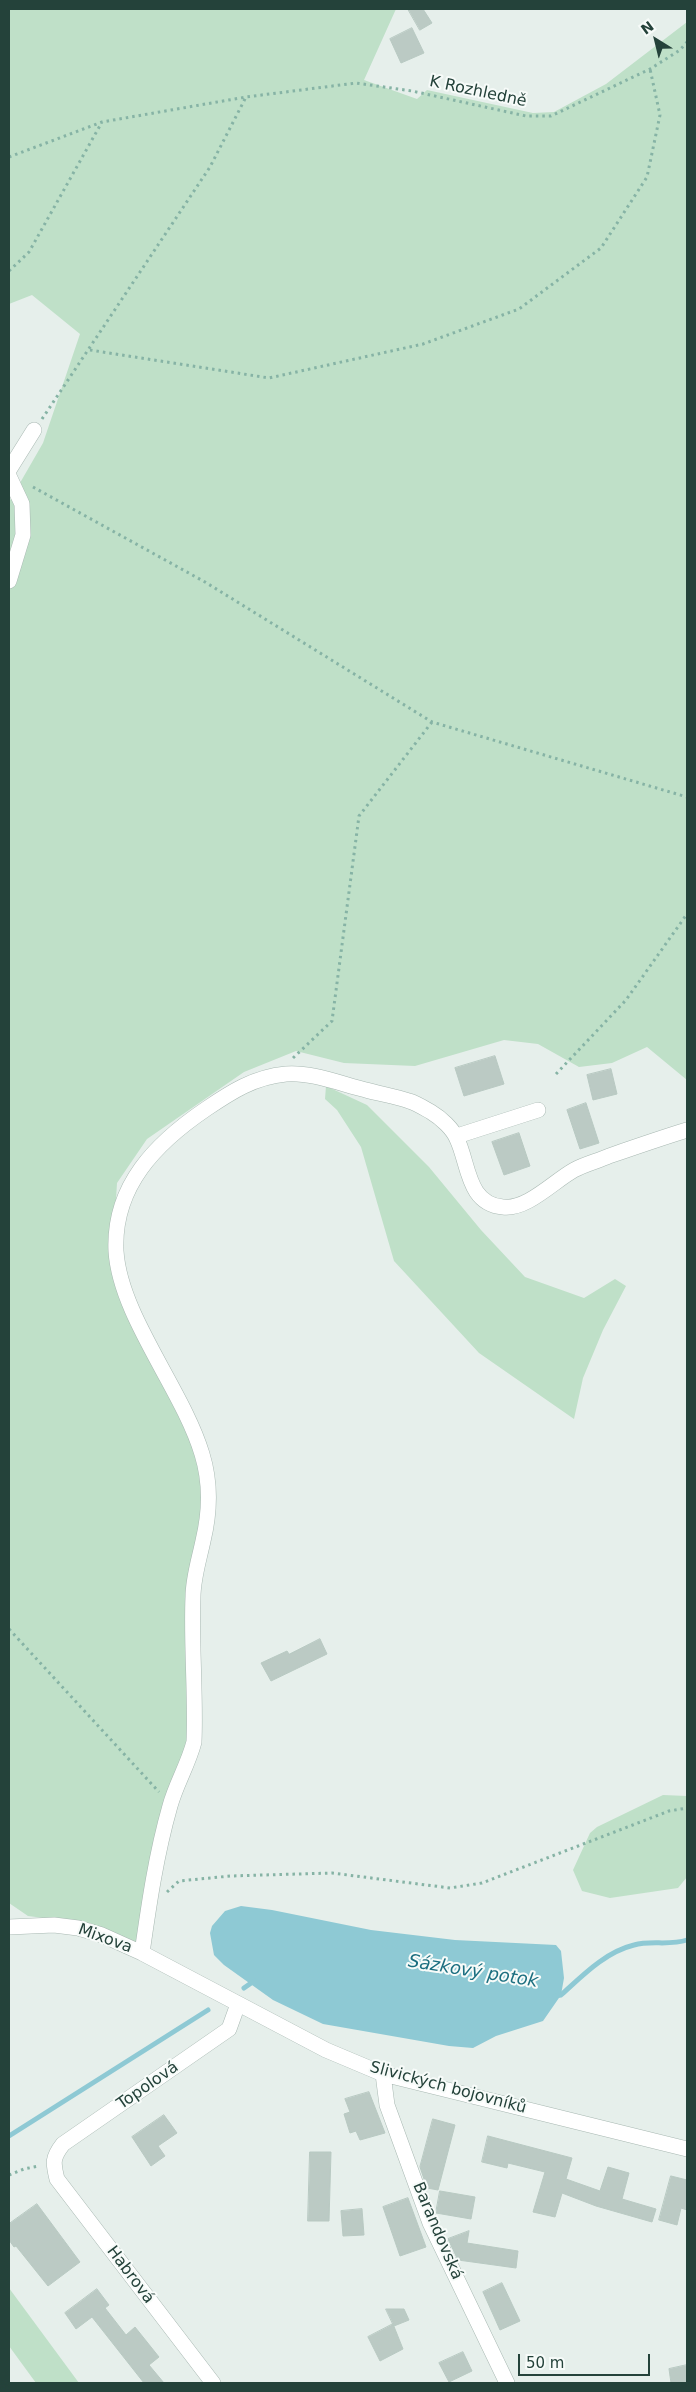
<!DOCTYPE html>
<html>
<head>
<meta charset="utf-8">
<style>
  body { margin:0 }
  #map { position:relative; width:696px; height:2392px; overflow:hidden; background:#e6efeb; font-family:"DejaVu Sans",sans-serif }
  canvas { display:block }
  .frame { position:absolute; inset:0; border:10px solid #24423a; pointer-events:none }
  .north { position:absolute; left:631px; top:15px; width:50px; height:50px; -webkit-text-stroke:4px #f7fbf9; paint-order:stroke; rotate:324deg; font-size:14px; font-weight:700; line-height:20px; text-align:center; color:#24423a }
  .north::after { content:''; display:block; margin:auto; width:18px; height:22px; background:#24423a; clip-path:polygon(50% 0,100% 100%,50% 72%,0 100%) }
  .scale { position:absolute; left:518px; top:2354px; width:132px; height:22px; box-sizing:border-box; border:2px solid #24423a; border-top:0; padding-left:6px; font-size:15px; line-height:18px; white-space:nowrap; color:#24423a; -webkit-text-stroke:4px #f7fbf9; paint-order:stroke }
</style>
</head>
<body>
<div id="map">
<canvas width="696" height="2392"></canvas>
<div class="frame"></div>
<div class="north">N</div>
<div class="scale">50 m</div>
</div>
<script>
const context = document.querySelector('canvas').getContext('2d');
context.lineJoin = 'round';
function fill(path, color) {
  context.fillStyle = color;
  context.fill(path, 'evenodd');
}
function trace(path, color, width, dash) {
  context.strokeStyle = color;
  context.lineWidth = width;
  context.lineCap = dash ? 'butt' : 'round';
  context.setLineDash(dash || []);
  context.stroke(path);
}
function write(font, color, halo, rows, align = 'center') {
  context.font = font + ' "DejaVu Sans",sans-serif';
  context.lineWidth = 4;
  context.setLineDash([]);
  context.textBaseline = 'middle';
  context.strokeStyle = halo;
  context.fillStyle = color;
  for (const [text, x, y, turn = 0] of rows) {
    context.save();
    context.translate(x, y);
    context.rotate((+turn || 0) * Math.PI / 180);
    context.textAlign = isNaN(turn) ? turn : align;
    if (halo) context.strokeText(text, 0, 0);
    context.fillText(text, 0, 0);
    context.restore();
  }
}
const green = new Path2D(`
  M9 9H396L364 80 417 99 427 90 533 113 554 112 606 84 687 22V1080L647 1047 612 1063 579 1067 538 1044 504 1040 415 1066 344 1063 296 1051 244 1072 147 1139 117 1183 112 1264 194 1436 207 1514 190 1585 192 1745 136 1946 76 1922 28 1916 9 1903V502L43 443 80 334 32 295 9 304Z
  M326 1086 367 1105 429 1167 481 1230 525 1277 584 1298 615 1279 626 1286 603 1330 583 1378 574 1419 479 1353 394 1261 361 1147 337 1110 325 1099Z
  M663 1795 687 1796V1877L678 1888 610 1898 582 1891 573 1870 590 1833 597 1827Z
  M9 2288 79 2383H36L9 2346Z`);
const water = new Path2D(`
  M241 1906 272 1910 371 1930 455 1940 556 1945 561 1951 564 1978 561 1995 543 2021 496 2036 473 2048 449 2046 323 2024 273 2000 224 1965 214 1955 210 1933 212 1926 225 1911Z`);
const stream = new Path2D(`
  M244 1988 254 1981
  M555 1996 561 1995C582 1976 605 1952 634 1945 651 1940 669 1946 687 1940
  M9 2136 208 2010`);
const building = new Path2D(`
  M408 9H423L432 23 420 30Z
  M412 28 424 53 401 63 390 39Z
  M495 1056 504 1084 464 1096 455 1068Z
  M611 1069 617 1094 593 1100 587 1075Z
  M586 1103 599 1143 580 1149 567 1110Z
  M519 1133 530 1166 504 1175 492 1142Z
  M320 1639 327 1654 271 1681 261 1663 287 1651 289 1654Z
  M369 2092 385 2133 360 2140 356 2131 350 2133 344 2114 350 2112 345 2099Z
  M164 2115 177 2133 158 2146 165 2156 151 2166 132 2137Z
  M433 2119 455 2125 438 2190 427 2188 420 2167Z
  M488 2136 572 2158 566 2179 600 2191 608 2167 629 2173 622 2199 656 2209 652 2222 596 2206 562 2193 555 2217 533 2212 545 2172 508 2163 507 2168 482 2162Z
  M310 2152H331L329 2221H308Z
  M671 2176 687 2180V2210L681 2208 677 2225 659 2220Z
  M440 2191 475 2197 471 2219 436 2213Z
  M408 2198 426 2247 400 2256 383 2207Z
  M37 2204 80 2262 48 2286 16 2246 14 2247 9 2240V2224Z
  M362 2209 364 2235 343 2236 341 2211Z
  M469 2231 467 2243 518 2251 516 2268 458 2260 448 2239Z
  M502 2283 520 2321 500 2330 483 2292Z
  M97 2289 109 2305 105 2308 126 2335 135 2327 159 2357 149 2365 164 2383H144L92 2317 76 2329 65 2313Z
  M386 2309H404L409 2320 394 2326Z
  M393 2324 403 2349 380 2361 368 2337Z
  M463 2352 472 2371 449 2382 439 2363Z
  M687 2365V2383H671L669 2369Z`);
const path = new Path2D(`
  M9 157 102 122 246 97 356 83 412 91 526 116H551L650 69 680 50 687 42
  M9 271 29 252 102 122
  M90 350 269 378 423 344 519 309 601 248 647 177 660 115 650 69
  M42 419 210 167 246 97
  M33 487 205 582 432 722 687 797
  M293 1058 332 1021 359 816 432 722
  M556 1074 626 1000 687 914
  M9 1629 159 1792
  M167 1892 179 1881 230 1876 332 1873 450 1888 482 1883 669 1811 687 1808
  M9 2175 24 2169 39 2166`);
const minor = new Path2D(`
  M9 470 34 430
  M9 476 22 504 23 535 9 581
  M457 1136 538 1110
  M9 1927 54 1925 78 1928 102 1935 142 1953 326 2050 383 2074 687 2149
  M142 1953C149 1904 156 1855 170 1806 176 1784 188 1765 194 1742 196 1694 191 1645 193 1597 193 1578 199 1560 203 1541 210 1512 211 1483 202 1454 183 1390 120 1316 116 1251 113 1186 156 1143 206 1109 231 1092 254 1077 286 1074 312 1072 341 1084 366 1090 380 1094 395 1096 409 1101 416 1103 424 1108 431 1112 441 1118 453 1129 457 1139 469 1164 467 1204 503 1207 527 1210 554 1181 574 1170 585 1164 598 1161 609 1156 635 1147 661 1138 687 1130
  M383 2074 387 2105 430 2223 507 2383
  M213 2383 57 2179C53 2163 52 2158 63 2144L229 2029 238 2004`);
const streetNames = [
  ["K Rozhledně",478,92,12],
  ["Mixova",105,1939,20],
  ["Topolová",148,2086,-35],
  ["Slivických bojovníků",448,2088,15],
  ["Barandovská",437,2231,67],
  ["Habrová",130,2275,53]
];
const waterNames = [
  ["Sázkový potok",473,1972,9]
];
fill(green, '#bfe0c8');
fill(water, '#8ec9d4');
trace(stream, '#8ec9d4', 5);
fill(building, '#bbcac4');
trace(building, '#b8c9c2', 1);
trace(minor, '#a8b8b2', 16);
trace(path, '#86b3a5', 3, [2.5, 4]);
trace(minor, '#fff', 15);
write('16px', '#24423a', '#f7fbf9', streetNames);
write('italic 18px', '#1c6f80', '#f7fbf9', waterNames);
</script>
</body>
</html>
